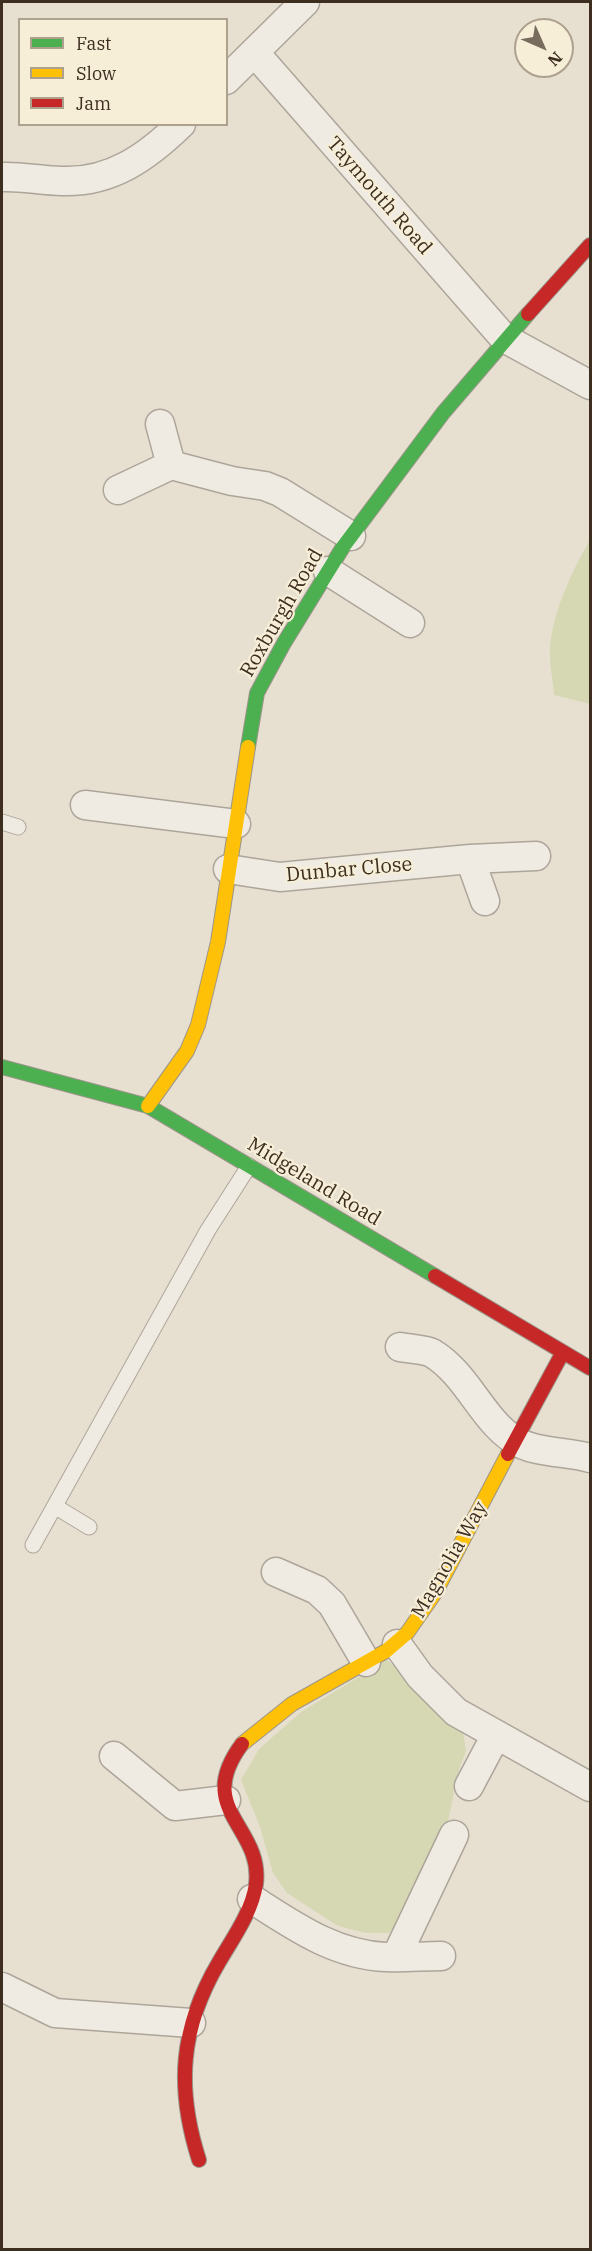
<!DOCTYPE html>
<html>
<head>
<meta charset="utf-8">
<style>
  body { margin:0 }
  #map { position:relative; width:592px; height:2251px; overflow:hidden; background:#e7e0d1; font-family:"IBM Plex Serif",serif }
  canvas { display:block }
  .frame { position:absolute; inset:0; border:3px solid #3d2e20; pointer-events:none }
  .legend { position:absolute; left:18px; top:18px; width:210px; height:108px; box-sizing:border-box; background:#f7eed8; border:2px solid #ada18e; margin:0; padding:8px 10px; list-style:none; font-size:18px; color:#3d2e20 }
  .legend li { display:flex; align-items:center; gap:12px; height:30px }
  .legend b { width:30px; border:2px solid #ada18e }
  .north { position:absolute; left:514px; top:18px; width:60px; height:60px; box-sizing:border-box; background:#f7eed8; border:2px solid #ada18e; border-radius:50%; rotate:135deg; font-size:16px; font-weight:700; line-height:24px; text-align:center; color:#3d2e20 }
  .north::after { content:''; display:block; margin:auto; width:21px; height:27px; background:#786c5e; clip-path:polygon(50% 0,100% 100%,50% 72%,0 100%) }
</style>
</head>
<body>
<div id="map">
<canvas width="592" height="2251"></canvas>
<div class="frame"></div>
<ul class="legend">
<li><b style="height:8px;background:#4caf50"></b>Fast</li>
<li><b style="height:8px;background:#ffc107"></b>Slow</li>
<li><b style="height:8px;background:#c62828"></b>Jam</li>
</ul>
<div class="north">N</div>
</div>
<script>
const context = document.querySelector('canvas').getContext('2d');
context.lineJoin = 'round';
function fill(path, color) {
  context.fillStyle = color;
  context.fill(path, 'evenodd');
}
function trace(path, color, width, dash) {
  context.strokeStyle = color;
  context.lineWidth = width;
  context.lineCap = dash ? 'butt' : 'round';
  context.setLineDash(dash || []);
  context.stroke(path);
}
function write(font, color, halo, rows, align = 'center') {
  context.font = font + ' "IBM Plex Serif",serif';
  context.lineWidth = 4.5;
  context.setLineDash([]);
  context.textBaseline = 'middle';
  context.strokeStyle = halo;
  context.fillStyle = color;
  for (const [text, x, y, turn = 0] of rows) {
    context.save();
    context.translate(x, y);
    context.rotate((+turn || 0) * Math.PI / 180);
    context.textAlign = isNaN(turn) ? turn : align;
    if (halo) context.strokeText(text, 0, 0);
    context.fillText(text, 0, 0);
    context.restore();
  }
}
const green = new Path2D(`
  M590 540V704L554 695C553 680 549 663 550 648 553 611 572 571 590 540Z
  M387 1660 462 1725 466 1751 459 1769 444 1840 406 1916 389 1933H366L338 1926 287 1893 273 1873 260 1827 241 1780 259 1749 301 1712Z`);
const lane = new Path2D(`
  M2 822 18 827
  M56 1507 89 1527
  M33 1545 208 1230 249 1166`);
const street = new Path2D(`
  M255 53 504 338 590 385
  M226 80 305 2
  M2 177C22 176 42 181 62 181 111 183 147 157 181 124
  M160 424 171 465 232 481 265 486 280 492 351 536
  M118 490 171 465
  M328 571 410 623
  M85 805 236 824
  M470 859 536 856
  M228 869 280 877 470 859 485 901
  M400 1347C410 1349 424 1349 432 1353 467 1374 481 1418 514 1440 536 1454 567 1451 590 1458
  M276 1572 317 1590 332 1604 366 1662
  M397 1644 420 1676 456 1712 590 1787
  M114 1756 175 1806 226 1800
  M469 1786 496 1735
  M252 1899C294 1926 335 1955 386 1957 404 1958 423 1956 441 1956
  M396 1957 454 1835
  M2 1987 55 2013 191 2023`);
const fast = new Path2D(`
  M248 747 257 693 284 643 343 547 443 413 528 314
  M2 1067 148 1106 435 1276`);
const slow = new Path2D(`
  M148 1106 187 1051 198 1025 218 942 248 747
  M242 1744 292 1704 386 1651 407 1633 435 1593 508 1454`);
const jam = new Path2D(`
  M528 314 590 245
  M435 1276 590 1368
  M508 1454 563 1352
  M199 2160C176 2088 180 2028 219 1962 233 1938 252 1912 256 1884 263 1826 193 1810 242 1744`);
const streetNames = [
  ["Taymouth Road",379,196,49],
  ["Roxburgh Road",282,613,-60],
  ["Dunbar Close",349,870,-5],
  ["Midgeland Road",314,1182,31],
  ["Magnolia Way",450,1560,-60]
];
fill(green, '#d6d7b3');
trace(lane, '#ada599', 17);
trace(street, '#ada599', 31);
trace(fast, '#9c958a', 16);
trace(slow, '#9c958a', 16);
trace(jam, '#9c958a', 16);
trace(lane, '#efebe3', 15);
trace(street, '#efebe3', 28);
trace(fast, '#4caf50', 14);
trace(slow, '#ffc107', 14);
trace(jam, '#c62828', 14);
write('20px', '#3d2e20', '#f7eed8', streetNames);
</script>
</body>
</html>
